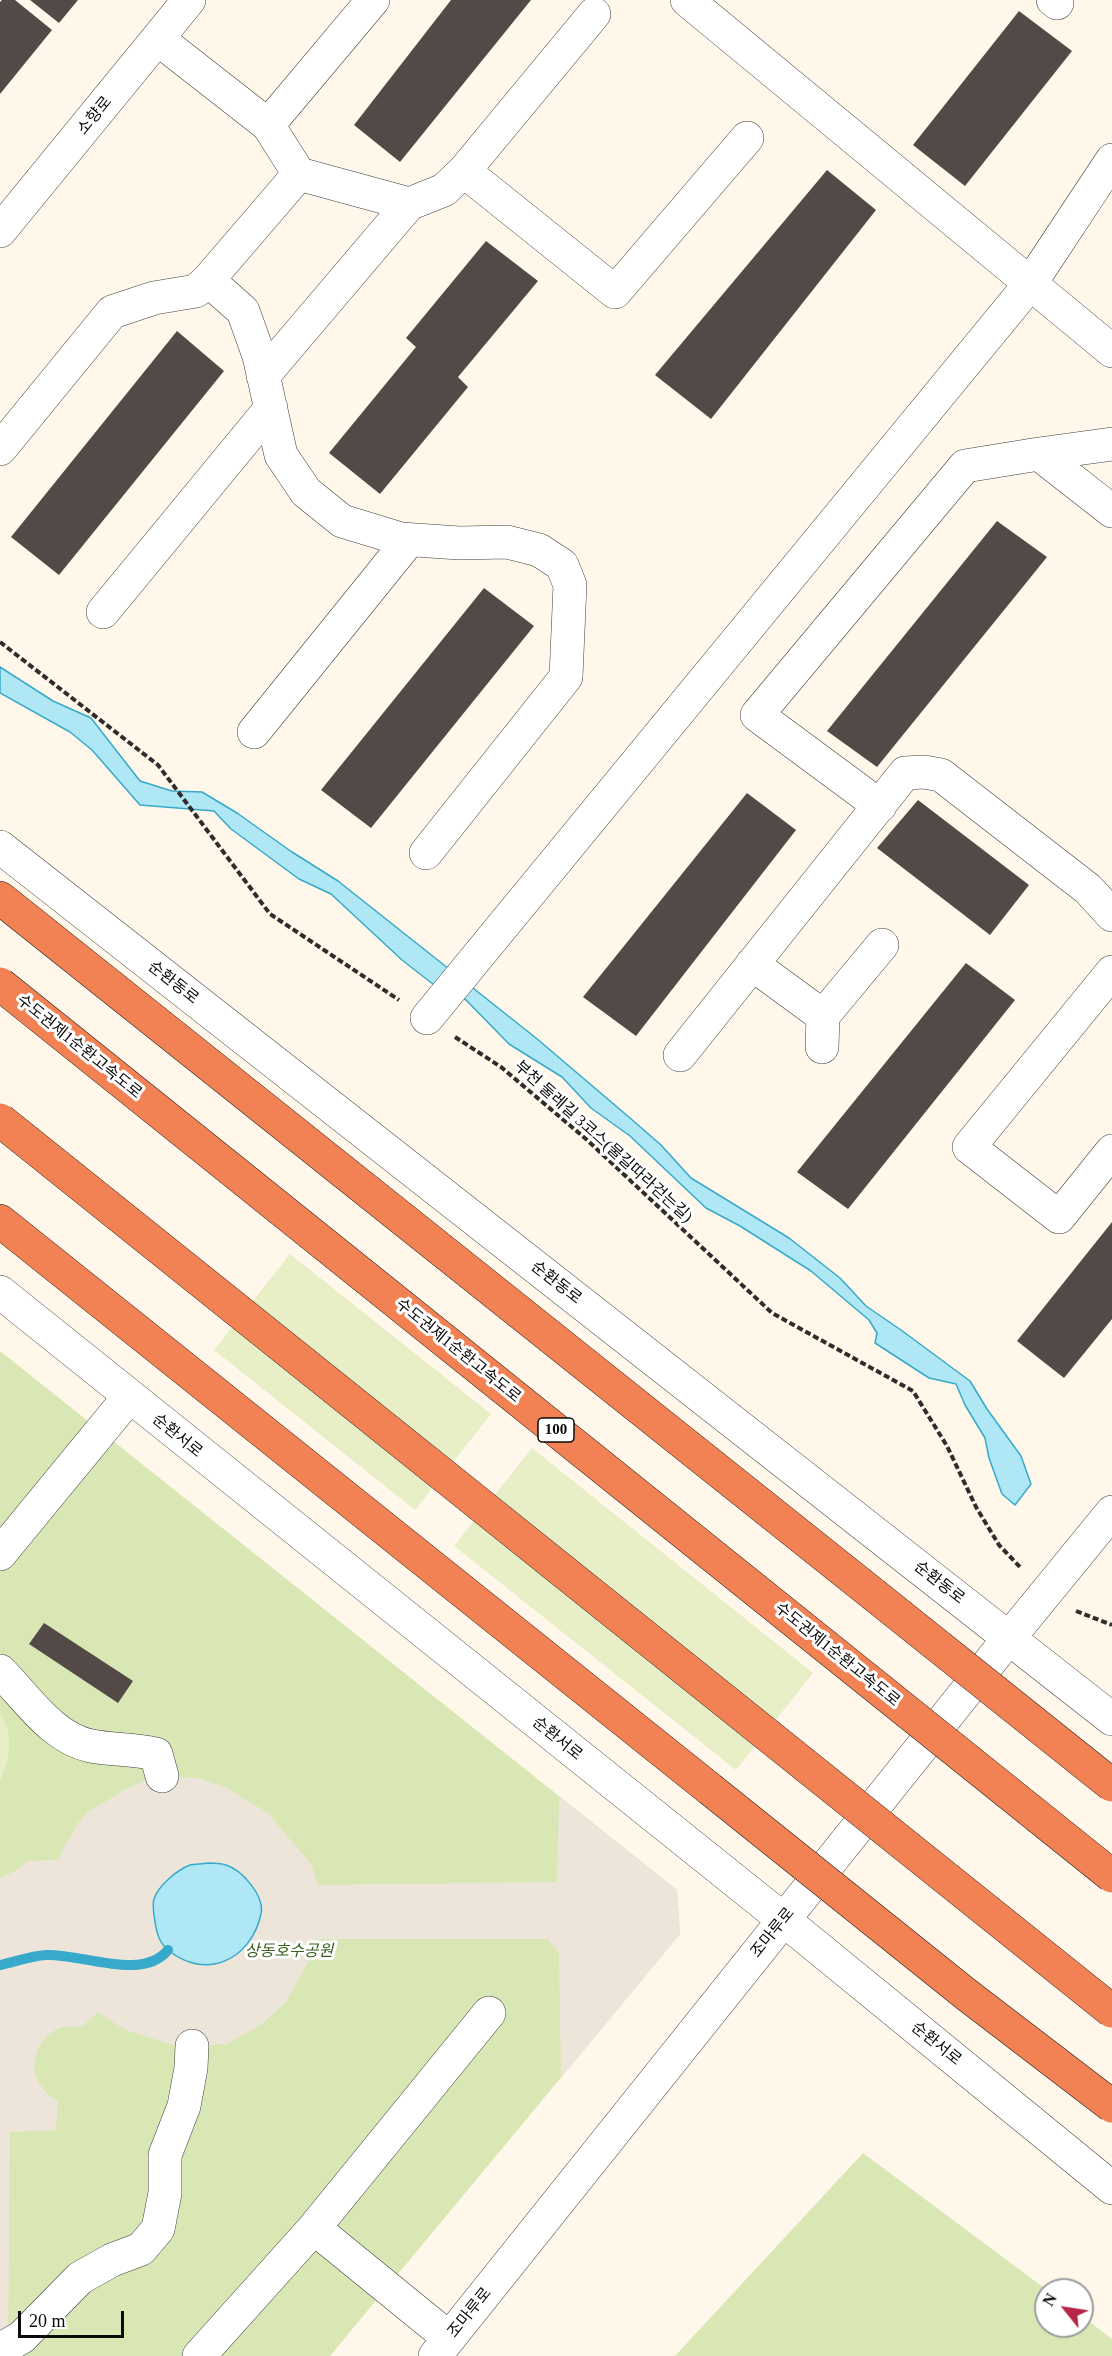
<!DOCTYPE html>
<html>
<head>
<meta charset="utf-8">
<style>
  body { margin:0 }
  #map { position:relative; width:1112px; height:2356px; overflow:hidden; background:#fff7e9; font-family:"Times New Roman",serif }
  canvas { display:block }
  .north { position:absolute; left:1034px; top:2278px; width:60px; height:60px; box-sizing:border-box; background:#fff; border:2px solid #9d9d9d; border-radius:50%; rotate:300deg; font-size:16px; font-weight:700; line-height:24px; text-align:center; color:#0b0b0b }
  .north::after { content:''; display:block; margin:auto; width:21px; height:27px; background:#b72646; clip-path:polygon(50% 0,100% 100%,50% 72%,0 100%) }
  .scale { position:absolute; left:18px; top:2311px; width:106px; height:27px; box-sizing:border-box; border:3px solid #0b0b0b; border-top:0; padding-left:8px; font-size:18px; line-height:21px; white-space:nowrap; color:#0b0b0b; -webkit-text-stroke:4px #fff; paint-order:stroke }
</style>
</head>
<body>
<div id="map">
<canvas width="1112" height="2356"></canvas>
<div class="north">N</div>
<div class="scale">20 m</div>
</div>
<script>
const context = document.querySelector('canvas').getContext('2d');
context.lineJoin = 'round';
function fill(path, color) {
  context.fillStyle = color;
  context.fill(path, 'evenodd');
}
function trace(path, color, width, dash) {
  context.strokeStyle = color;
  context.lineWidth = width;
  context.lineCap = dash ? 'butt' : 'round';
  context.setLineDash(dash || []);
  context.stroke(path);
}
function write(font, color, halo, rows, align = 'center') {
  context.font = font + ' "Times New Roman","Noto Sans KR",serif';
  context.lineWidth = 6;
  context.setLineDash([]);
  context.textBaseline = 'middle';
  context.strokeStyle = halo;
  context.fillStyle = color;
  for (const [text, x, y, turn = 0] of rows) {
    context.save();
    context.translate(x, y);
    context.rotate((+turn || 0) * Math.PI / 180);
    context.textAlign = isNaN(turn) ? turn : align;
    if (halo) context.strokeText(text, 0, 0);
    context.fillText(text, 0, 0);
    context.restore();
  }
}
const green = new Path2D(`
  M0 1351 677 1890 680 1934 330 2356H0Z
  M863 2153 1047 2290 1046 2326H1082V2316L1112 2339V2356H675Z`);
const pitch = new Path2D(`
  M290 1254 491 1414 415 1510 214 1350Z
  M532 1448 813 1673 736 1770 454 1546Z
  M0 1713C14 1733 10 1760 0 1781Z`);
const plaza = new Path2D(`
  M162 1776 197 1778 225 1787 268 1813 311 1864 318 1885 557 1882 559 1797 677 1890 680 1934 561 2078 559 1953 547 1939H318L310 1959 286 2002 261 2025 227 2044 192 2046 174 2045 125 2030 98 2012 82 2027 69 2026 57 2029 47 2036 39 2046 35 2058 34 2071 39 2083 47 2094 58 2101 56 2130 10 2132 8 2346 0 2350V1878L15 1871 28 1861 59 1860 64 1847 78 1823 88 1812 124 1790 147 1780ZM190 1865 256 1924 253 1935 194 1965 168 1950 162 1886 174 1875Z`);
const water = new Path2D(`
  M0 667 53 701 91 718 140 781 172 791 202 792 237 813 292 852 338 881 536 1038 630 1118 661 1145 691 1178 789 1238 840 1278 866 1306 901 1330 970 1381 987 1409 1021 1456 1031 1484 1015 1505 1002 1494 989 1458 985 1438 965 1405 956 1384 929 1378 875 1343 877 1333 869 1320 811 1271 740 1226 706 1208 630 1136 591 1108 562 1077 509 1044 466 1000 438 988 402 960 331 894 299 879 231 829 214 811 140 805 92 750 70 732 0 693Z
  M208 1863C213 1863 220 1863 226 1865 242 1870 265 1896 261 1914 251 1960 206 1981 168 1950 159 1942 157 1934 155 1922 154 1916 152 1906 154 1899 158 1886 177 1870 190 1865 195 1864 202 1864 208 1863Z`);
const stream = new Path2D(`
  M0 1965C15 1962 30 1956 46 1955 81 1953 142 1982 168 1950`);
const building = new Path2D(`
  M2 0H15L52 30 0 94V2Z
  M30 0H78L59 23Z
  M451 0H531L400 162 354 125Z
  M1019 11 1072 51 965 186 913 145Z
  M827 170 876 210 711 419 655 375Z
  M486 241 538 281 458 377 468 387 380 494 329 453 416 347 406 338Z
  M177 331 224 371 59 575 11 537Z
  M997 521 1047 557 877 767 827 731Z
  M484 588 534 626 371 828 321 790Z
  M747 793 796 830 636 1036 583 997Z
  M918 800 1029 885 990 935 877 848Z
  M966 963 1015 1000 848 1209 797 1172Z
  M1112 1222V1319L1064 1378 1017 1341Z
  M44 1623 133 1681 118 1703 29 1644Z`);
const path = new Path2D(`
  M0 642 158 765 270 914 399 1000
  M455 1037 501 1067 586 1139 772 1313 913 1391 947 1446 976 1507 999 1545 1021 1568
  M1076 1611 1112 1625`);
const minor = new Path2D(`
  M687 0 1112 351
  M1053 0 1057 3
  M158 39 268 125 299 174 208 280 243 311 259 356 281 455 306 492 342 521 401 539 459 543 507 542 539 550 562 565 570 585 566 677 426 853
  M268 125 373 0
  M464 171 594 14
  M299 174 409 204 444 190 464 171 615 292 747 138
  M0 231 189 0
  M263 376 409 204
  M0 449 112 312 154 298 196 291 208 280
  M1039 454 1112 444
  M103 612 271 408
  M254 732 409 540
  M880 806 757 715 965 466 1039 454 1112 511
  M0 847 1112 1719
  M752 964 823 1016 822 1047
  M823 1016 882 945
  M427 1018 1030 284 1112 160
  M680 1055 905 773 924 772 941 775 1088 889 1112 915
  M1112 1151 1059 1217 969 1147 1112 972
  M0 1292 784 1920 1112 2188
  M0 1554 129 1397
  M0 1671C27 1698 52 1738 91 1746 113 1750 134 1749 156 1754L162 1776
  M314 2228 449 2338
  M0 2350 22 2337 80 2278 112 2260 141 2249 158 2229 165 2193V2155L184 2106 191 2068 192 2046
  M199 2356 314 2228 489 2013
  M435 2356 1009 1638 1112 1512`);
const highway = new Path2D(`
  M0 898 873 1594
  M0 1221 710 1789`);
const highwayBridge = new Path2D(`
  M0 984 1112 1876
  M0 1120 1112 2011
  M873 1594 1112 1785
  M710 1789 967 1995 1112 2106`);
const shields = [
  [556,1430,36]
];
const shieldNames = [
  ["100",556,1430]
];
const streetNames = [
  ["소향로",95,116,-51],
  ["순환동로",173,983,38],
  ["수도권제1순환고속도로",79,1047,39],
  ["부천 둘레길 3코스(물길따라걷는길)",603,1142,42],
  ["순환동로",556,1283,38],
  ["수도권제1순환고속도로",458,1351,39],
  ["순환서로",177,1436,39],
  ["순환동로",939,1583,38],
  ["수도권제1순환고속도로",837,1655,39],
  ["순환서로",557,1739,39],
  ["조마루로",773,1933,-51],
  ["순환서로",936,2044,39],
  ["조마루로",470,2313,-51]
];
const parkNames = [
  ["상동호수공원",289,1952]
];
fill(green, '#d8e7b4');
fill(pitch, '#e8efc6');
fill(plaza, '#ede5da');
fill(water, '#afe7f5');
trace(water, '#37a9ca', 1.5);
trace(stream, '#37a9ca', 10);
fill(building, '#534a48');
trace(minor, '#3e3e3e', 34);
trace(highway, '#1c1c1c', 34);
trace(path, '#2d2d2d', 4, [6, 3]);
trace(minor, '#fff', 33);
trace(highway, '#f28154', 33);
trace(highwayBridge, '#1c1c1c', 34, []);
trace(highwayBridge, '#f28154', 33);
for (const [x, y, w] of shields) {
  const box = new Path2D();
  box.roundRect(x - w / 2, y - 12, w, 24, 4.5);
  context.fillStyle = '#fff';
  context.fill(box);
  trace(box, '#0b0b0b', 1.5);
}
write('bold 15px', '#0b0b0b', null, shieldNames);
write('16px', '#0b0b0b', '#fff', streetNames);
write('italic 16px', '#37601d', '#fff', parkNames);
</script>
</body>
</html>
